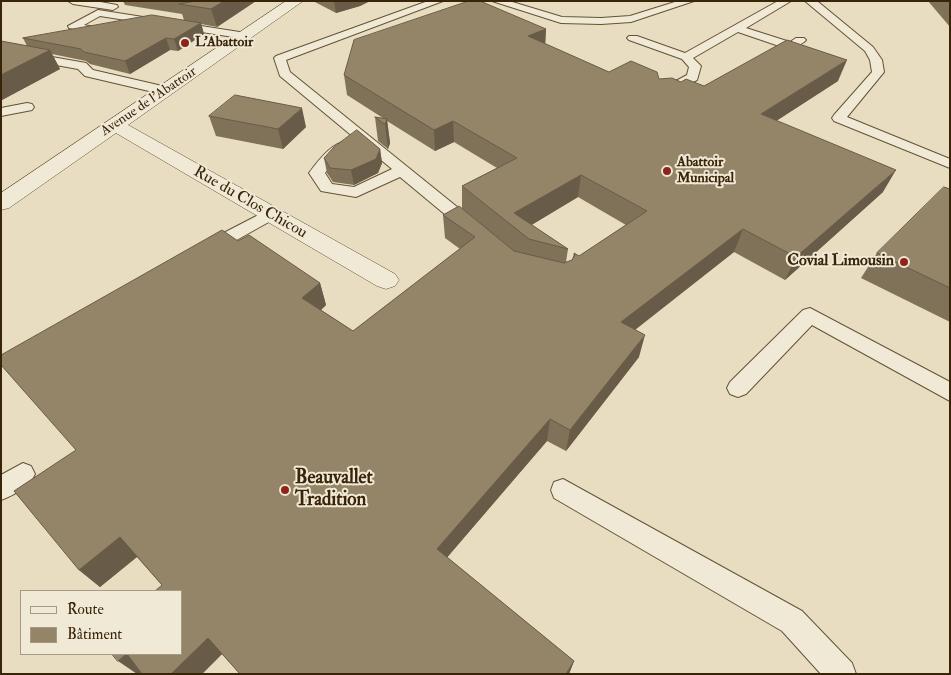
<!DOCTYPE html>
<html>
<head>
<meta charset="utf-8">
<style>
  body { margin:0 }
  #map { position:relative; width:951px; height:675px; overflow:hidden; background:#e8ddc0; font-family:"IM FELL Double Pica",serif }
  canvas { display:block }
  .frame { position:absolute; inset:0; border:2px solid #382408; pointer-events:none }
  .legend { position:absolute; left:20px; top:590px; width:162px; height:65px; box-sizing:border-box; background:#f0e9d6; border:1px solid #a69a84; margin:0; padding:6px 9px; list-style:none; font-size:15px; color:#382408 }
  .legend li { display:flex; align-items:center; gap:10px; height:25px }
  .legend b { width:25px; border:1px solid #a69a84 }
</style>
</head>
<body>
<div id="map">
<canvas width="951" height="675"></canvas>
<div class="frame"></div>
<ul class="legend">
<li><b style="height:6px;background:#f0e9d6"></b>Route</li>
<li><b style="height:14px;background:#948468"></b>Bâtiment</li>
</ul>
</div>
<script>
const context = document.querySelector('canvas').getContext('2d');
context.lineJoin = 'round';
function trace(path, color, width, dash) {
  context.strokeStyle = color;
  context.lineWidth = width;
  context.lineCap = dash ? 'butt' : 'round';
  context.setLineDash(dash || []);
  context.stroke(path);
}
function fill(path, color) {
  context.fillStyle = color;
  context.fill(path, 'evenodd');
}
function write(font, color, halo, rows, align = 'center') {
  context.font = font + ' "IM FELL Double Pica",serif';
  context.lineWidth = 4;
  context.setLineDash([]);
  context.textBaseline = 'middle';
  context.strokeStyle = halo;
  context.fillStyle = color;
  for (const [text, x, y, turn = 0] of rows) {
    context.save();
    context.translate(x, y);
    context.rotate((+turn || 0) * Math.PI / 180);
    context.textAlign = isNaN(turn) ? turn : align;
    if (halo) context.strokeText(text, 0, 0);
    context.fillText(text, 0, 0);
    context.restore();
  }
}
const lane = new Path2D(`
  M68 1H95L117 5 118 7 113 10 73 4Z
  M428 1H443L286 60 290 72 477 223 479 227 477 231 471 232 465 231 400 177 356 197 321 191 309 173C318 161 335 138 351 142L353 145 335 160 325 173 332 184 354 187 392 169 280 76 274 58 276 56Z
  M492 1H509L562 17 601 18 630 16 678 1H694L631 22 601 24 561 23Z
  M778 1H791L746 28 790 42 796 38H804L806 40 804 42 772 62 766 58 782 47 738 32 693 58 701 66 697 80 664 97 659 96 658 93 659 90 687 75 689 67 682 59 629 40 627 38 629 36H637L685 53Z
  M805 1H817L873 47 882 60 884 72 847 117 950 159V168L834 121 832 118 834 115 872 72 870 60 865 51Z
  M98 10 246 33 252 36 246 39 100 16 84 25 108 30 110 32 108 34 104 35 69 28 68 26Z
  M1 48 86 63 93 70 171 88 172 91 166 95 85 76 78 69 1 55Z
  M27 103 32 104 34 107 32 110 1 116V108Z
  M270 209 276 210 278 214 276 218 224 247 218 249 212 247 209 243 212 239Z
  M810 308 950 382V401L812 325 746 394 738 397 730 394 727 388 730 382 803 310Z
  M23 463 31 466 35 474C29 487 14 495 1 500V475Z
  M563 479 802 611 852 663 856 674H821L782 631 554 498 551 490 554 482Z`);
const street = new Path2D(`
  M286 1H303L128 125 395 274 399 280 395 286 386 289 377 286 116 133 9 208 1 210V193Z`);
const wall = new Path2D(`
  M123 1H256L217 27 201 24 204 34 178 51 170 50 130 74 90 64 86 61 52 54 60 69 2 100 1 99V41L27 46 23 38 184 20 182 14 125 5Z
  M313 1H370L360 6 336 13Z
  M928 1H950V27Z
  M546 29 545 44 609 72 681 82 704 86 838 81 776 121 883 192 785 280 734 252 635 329 639 357 566 451 547 441 447 557 574 661 569 674H240L222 654 202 674H142L141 672 140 674 162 585 137 557 100 587 79 570 76 450 238 241 320 283 326 305 321 310 353 331 460 249 445 238 443 215 462 209V186L497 168 454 142 435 151 387 121 390 143 388 149 378 141 375 117 383 118 347 95 344 75ZM578 197 626 225 579 256 574 253 572 260 566 262 568 249 531 225Z
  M209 116 306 127 283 149 216 136Z
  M380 149 382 163 378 173 354 185 333 182 327 173 324 158Z
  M950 189V322L861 278 877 253Z`);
const shadedWall = new Path2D(`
  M224 1H256L217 27 211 9Z
  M334 1H370L360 6 336 13Z
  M201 23 204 34 178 51 174 39Z
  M546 29 545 48 528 36Z
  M166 38 170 50 130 74 125 61Z
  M50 50 60 69 2 100 1 98V75Z
  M847 60 838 81 753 136 761 114Z
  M302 108 306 127 283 149 278 129Z
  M387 119 390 143 388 149 385 124Z
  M453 121 454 142 435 151 434 130Z
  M380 149 382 163 378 173 354 185 351 170Z
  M896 170 883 192 785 280 796 257Z
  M581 175 578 197 520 232 514 213Z
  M743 229 734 252 616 345 621 322Z
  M320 283 326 305 309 321 302 298Z
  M645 335 639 357 566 451 570 430Z
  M550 419 547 441 439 567 437 549Z
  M120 537 138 556 100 587 79 570Z
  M208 638 224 652 202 674H171Z
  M126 654H128L147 667 140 674H137L118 661Z
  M574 661 569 674H566Z`);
const building = new Path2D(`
  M196 1H224L211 9 179 4Z
  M469 1H480L546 29 528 36 609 72 631 61 657 72 659 79 672 78 681 82 686 79 704 86 787 40 847 60 761 114 896 170 796 257 743 229 621 322 645 335 570 430 550 419 437 549 574 661 566 674H240L208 638 171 674H142L127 654H181V591H155L162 585 120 537 79 570 14 491 76 450 1 365V355L222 230 238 241 249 235 320 283 302 298 353 331 475 237 443 215 459 206 514 251 564 263 572 260 575 255 574 253 579 256 647 211 581 175 514 213 568 249 529 239 462 186 517 158 453 121 434 130 344 75 354 40Z
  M152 15 201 23 174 39 166 38 125 61 84 52 81 49 23 38Z
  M1 41 50 50 1 75Z
  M235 95 302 108 278 129 209 116Z
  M375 117 387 119 385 124Z
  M357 130 380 149 376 159 351 170 330 168 324 158 334 147Z
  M944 187 950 189V288L877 253Z
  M112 654H126L118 661Z`);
const markers = [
  [185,43,5,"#8f2418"],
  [667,171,5,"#8f2418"],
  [904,262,5,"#8f2418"],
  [285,490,5,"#8f2418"]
];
const farPoinames = [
  ["L'Abattoir",195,43],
  ["Abattoir",677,163],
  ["Municipal",677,179]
];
const farStreetnames = [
  ["Avenue de l'Abattoir",149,102,-34]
];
const streetNames = [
  ["Rue du Clos Chicou",250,203,30]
];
const poiNames = [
  ["Covial Limousin",894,262]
];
const nearPoinames = [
  ["Beauvallet",295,479],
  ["Tradition",295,501]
];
trace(lane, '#645236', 2);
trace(street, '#645236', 1);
fill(lane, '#f0e9d6');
fill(street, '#f0e9d6');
fill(wall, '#7f7259');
fill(shadedWall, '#685c49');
fill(building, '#948468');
trace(building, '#685c49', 1);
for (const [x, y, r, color] of markers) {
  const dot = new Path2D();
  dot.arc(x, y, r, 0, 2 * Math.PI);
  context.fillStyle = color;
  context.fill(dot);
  trace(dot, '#f0e9d6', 2);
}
write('bold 14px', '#382408', '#f0e9d6', farPoinames, 'left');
write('14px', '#382408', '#f0e9d6', farStreetnames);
write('16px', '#382408', '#f0e9d6', streetNames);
write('bold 16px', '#382408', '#f0e9d6', poiNames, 'right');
write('bold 19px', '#382408', '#f0e9d6', nearPoinames, 'left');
</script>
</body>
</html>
